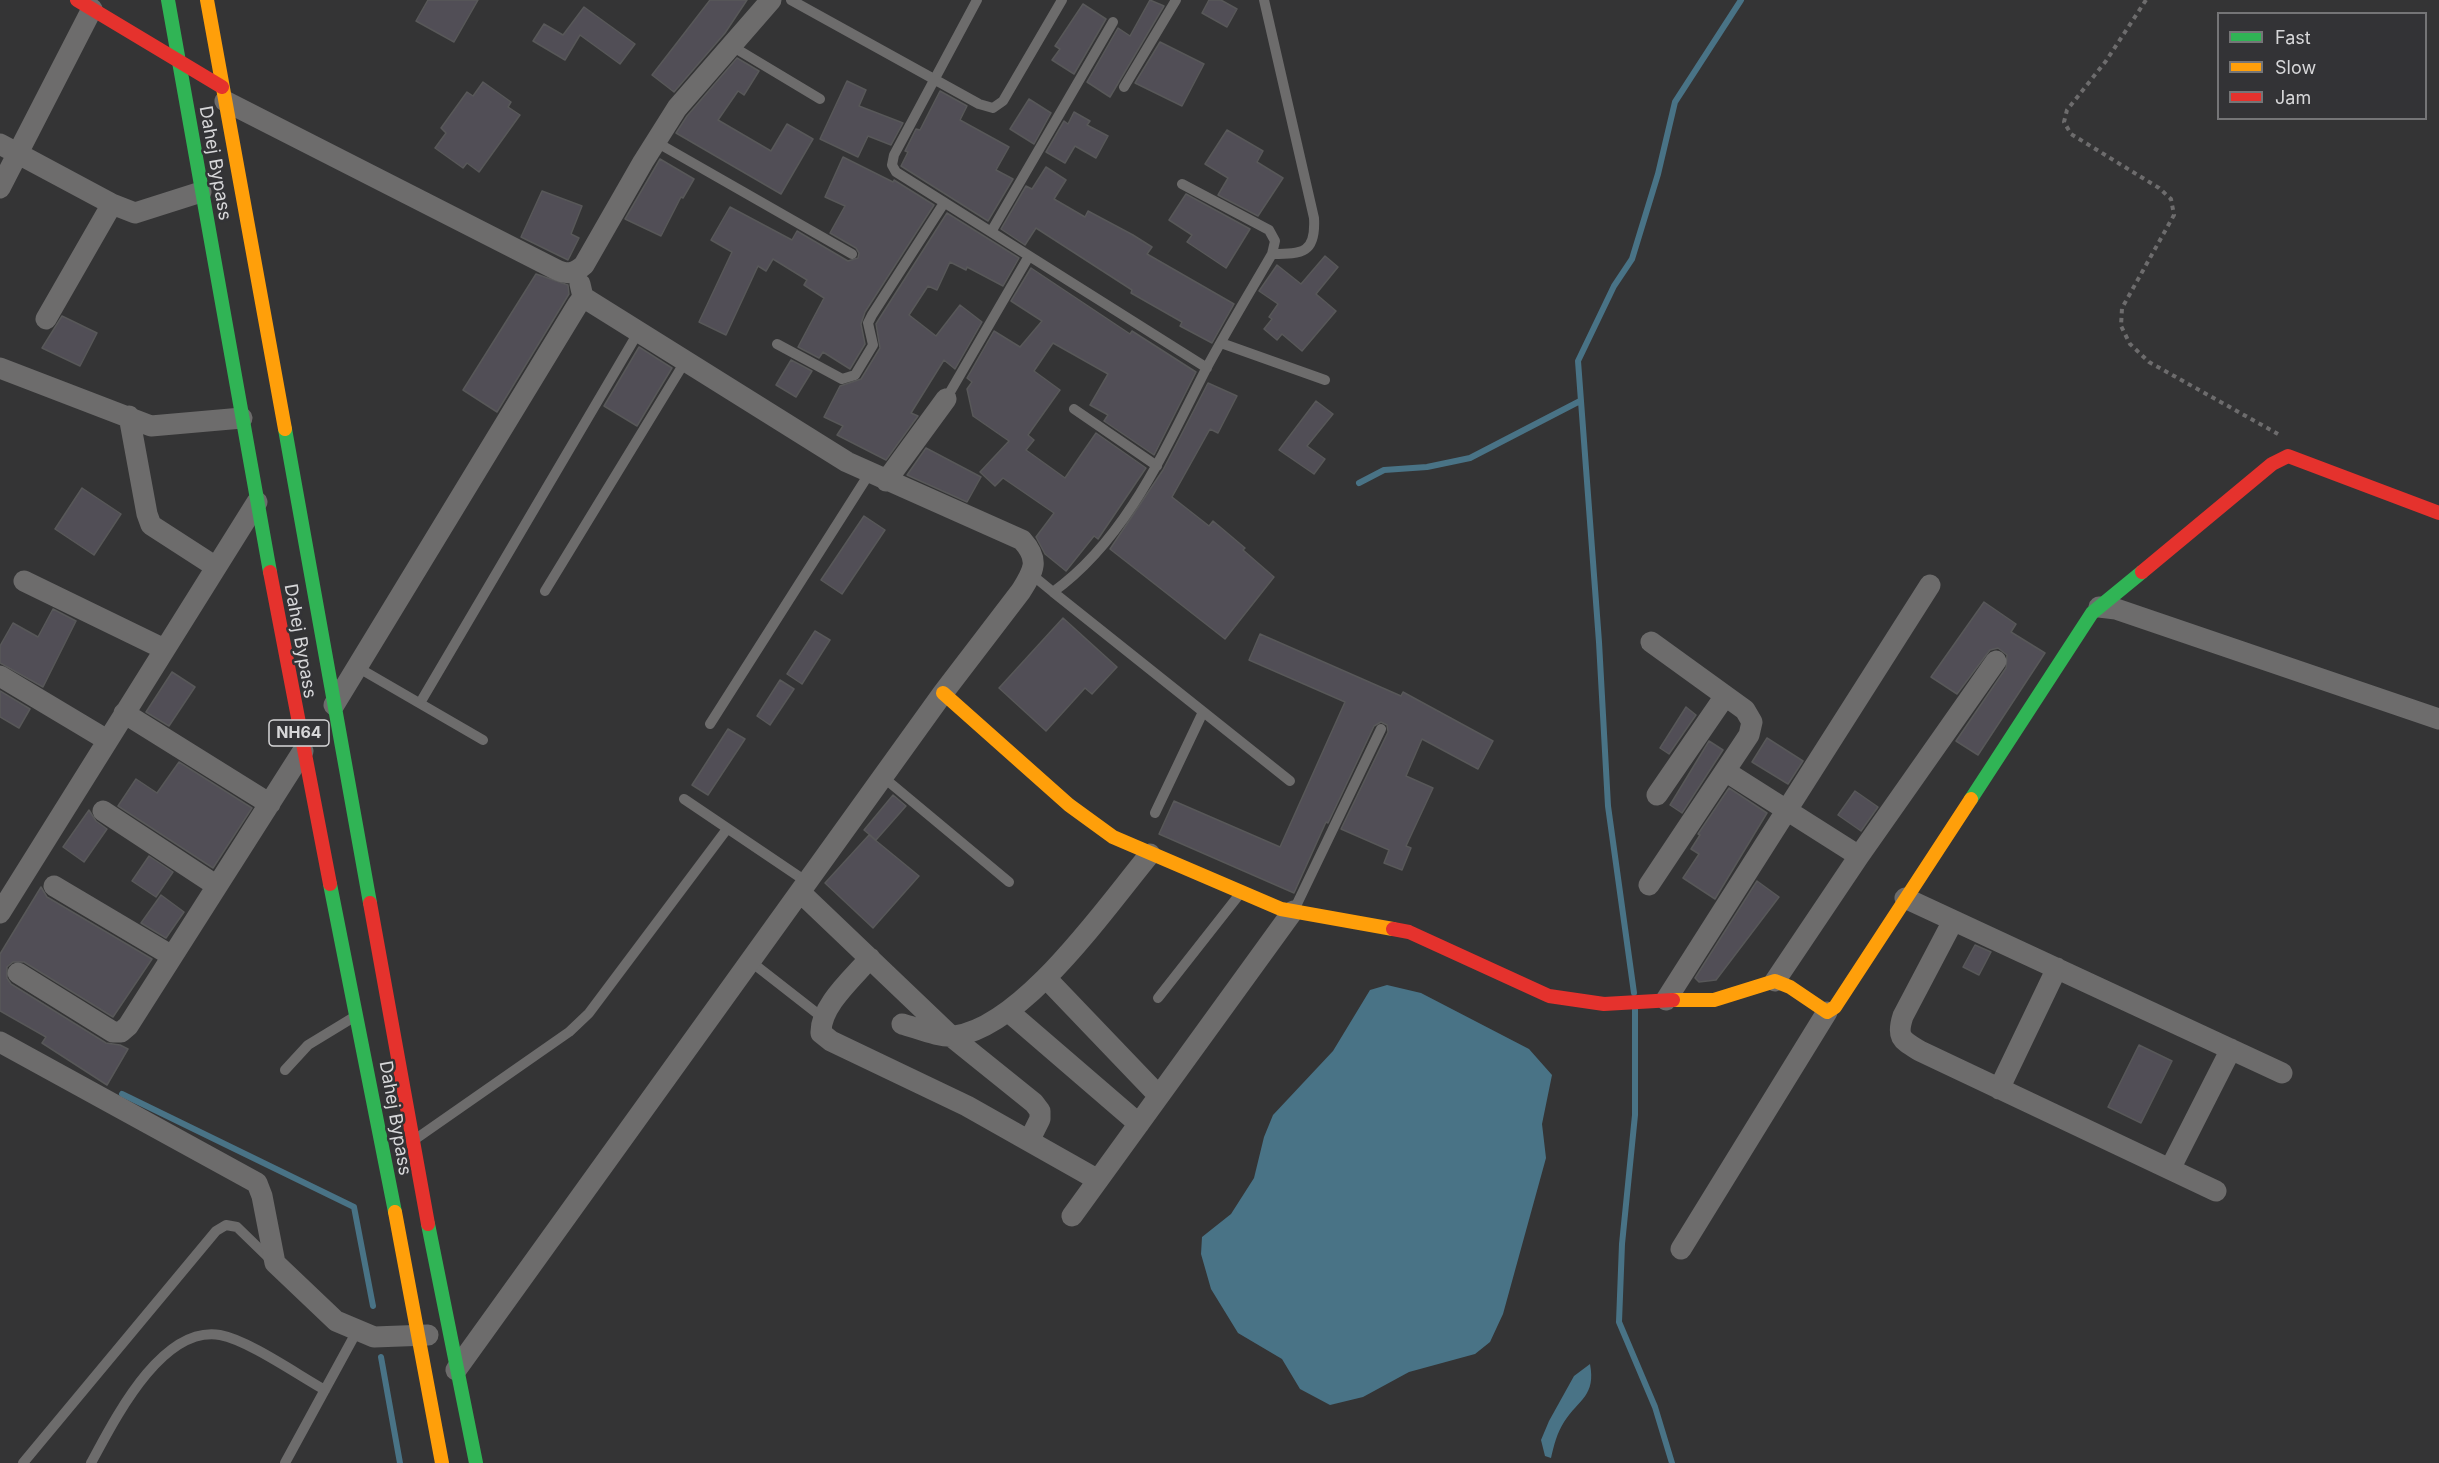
<!DOCTYPE html>
<html>
<head>
<meta charset="utf-8">
<style>
  body { margin:0 }
  #map { position:relative; width:2439px; height:1463px; overflow:hidden; background:#343435; font-family:Inter,sans-serif }
  canvas { display:block }
  .legend { position:absolute; left:2217px; top:12px; width:210px; height:108px; box-sizing:border-box; background:#333336; border:2px solid #757577; margin:0; padding:8px 10px; list-style:none; font-size:18px; color:#d7d7d9 }
  .legend li { display:flex; align-items:center; gap:12px; height:30px }
  .legend b { width:30px; border:2px solid #757577 }
</style>
</head>
<body>
<div id="map">
<canvas width="2439" height="1463"></canvas>
<ul class="legend">
<li><b style="height:8px;background:#30b455"></b>Fast</li>
<li><b style="height:8px;background:#ff9f0a"></b>Slow</li>
<li><b style="height:8px;background:#e5322d"></b>Jam</li>
</ul>
</div>
<script>
const context = document.querySelector('canvas').getContext('2d');
context.lineJoin = 'round';
function fill(path, color) {
  context.fillStyle = color;
  context.fill(path, 'evenodd');
}
function trace(path, color, width, dash) {
  context.strokeStyle = color;
  context.lineWidth = width;
  context.lineCap = dash ? 'butt' : 'round';
  context.setLineDash(dash || []);
  context.stroke(path);
}
function write(font, color, halo, rows, align = 'center') {
  context.font = font + ' Inter,sans-serif';
  context.lineWidth = 5;
  context.setLineDash([]);
  context.textBaseline = 'middle';
  context.strokeStyle = halo;
  context.fillStyle = color;
  for (const [text, x, y, turn = 0] of rows) {
    context.save();
    context.translate(x, y);
    context.rotate((+turn || 0) * Math.PI / 180);
    context.textAlign = isNaN(turn) ? turn : align;
    if (halo) context.strokeText(text, 0, 0);
    context.fillText(text, 0, 0);
    context.restore();
  }
}
const water = new Path2D(`
  M1387 985 1421 993 1529 1049 1552 1075 1542 1124 1546 1158 1503 1314 1490 1342 1475 1354 1409 1372 1363 1397 1330 1405 1300 1389 1282 1359 1238 1333 1211 1289 1201 1254 1202 1237 1231 1214 1254 1178 1264 1137 1273 1115 1333 1051 1370 990Z
  M1590 1364C1596 1396 1579 1399 1564 1422 1557 1433 1554 1445 1551 1458L1545 1456 1541 1440 1549 1421 1574 1376Z`);
const stream = new Path2D(`
  M1359 483 1384 470 1427 467 1470 458 1580 401
  M1634 993 1608 806 1599 642 1578 361 1614 286 1632 259 1658 174 1675 102 1741 0
  M1635 1009V1115L1622 1244 1619 1322 1655 1407 1672 1463
  M122 1094 354 1207 373 1306
  M381 1357 400 1463`);
const building = new Path2D(`
  M428 0H478L454 42 416 21Z
  M710 0H747L725 33 674 92 652 75Z
  M1150 0 1164 6 1110 97 1087 82 1118 28 1130 36Z
  M1209 0H1221L1237 9 1227 27 1202 13Z
  M1083 4 1106 19 1074 74 1052 60 1060 49 1055 46Z
  M584 7 635 44 620 64 580 35 565 60 533 41 544 24 563 35Z
  M1160 42 1204 64 1182 106 1135 83Z
  M737 58 759 71 744 95 738 91 718 120 771 151 787 124 813 139 781 194 676 133 687 116Z
  M847 81 866 90 859 106 903 123 891 145 868 136 858 157 820 139Z
  M483 82 511 102 508 107 520 115 479 172 467 163 463 168 435 148 446 133 441 128 467 92 473 96Z
  M940 91 967 106 960 120 1009 147 996 170 1013 179 988 221 901 166 908 152 905 151 916 129 920 130Z
  M1029 99 1051 113 1034 144 1010 129Z
  M1074 112 1090 121 1087 125 1108 136 1096 158 1075 146 1065 163 1046 152 1064 121 1068 124Z
  M1227 130 1263 151 1257 162 1283 178 1258 216 1218 195 1228 178 1205 164Z
  M843 157 893 182 894 180 934 205 865 312 861 324 865 344 850 369 823 352 819 358 798 347 824 298 804 285 807 280 773 259 766 271 758 266 726 335 699 322 732 252 711 240 730 207 792 240 797 231 848 261 858 258 859 253 856 248 830 233 845 206 825 197Z
  M660 159 694 179 683 198 681 197 661 236 625 219Z
  M1046 167 1066 180 1054 199 1085 217 1088 211 1133 235 1152 247 1147 254 1234 304 1212 343 1180 326 1182 322 1131 293 1132 290 1036 228 1025 245 1001 229 1026 186 1032 189Z
  M542 191 582 206 571 234 579 238 568 260 521 237Z
  M1186 194 1250 229 1226 268 1187 242 1192 235 1169 220Z
  M947 213 1019 258 1003 286 967 267 966 270 950 262 937 290 928 286 909 315 936 336 960 305 982 322 955 369 944 360 911 413 918 416 886 460 837 435 843 426 824 417 840 386 861 379 880 348 876 324 879 319Z
  M1325 256 1338 267 1316 294 1336 311 1302 351 1282 334 1277 340 1264 329 1272 319 1269 317 1278 304 1259 291 1277 265 1301 284Z
  M1031 268 1130 334 1132 331 1196 372 1154 455 1104 421 1108 415 1090 405 1108 374 1053 343 1034 371 1060 390 1028 435 1034 440 1026 450 1065 478 1096 433 1146 468 1098 539 1094 536 1066 571 1045 554 1036 537 1054 513 1003 478 995 486 980 472 1009 441 973 416 967 389 972 382 967 378 994 331 1020 347 1042 321 1011 301Z
  M536 274 568 285 569 294 497 412 463 390Z
  M62 316 97 333 80 366 42 348Z
  M639 347 672 368 637 426 604 406Z
  M791 360 812 371 796 397 776 385Z
  M1208 383 1237 396 1218 433 1210 429 1172 497 1209 526 1213 521 1245 548 1243 550 1274 577 1225 639 1110 549 1163 470Z
  M1316 401 1333 414 1307 446 1325 459 1314 474 1279 450Z
  M926 448 981 477 967 502 907 475Z
  M82 488 121 514 94 555 55 529Z
  M864 516 885 530 842 594 821 580Z
  M1984 602 2016 624 2011 632 2045 653 1978 755 1956 741 2006 668 2007 655 1998 648 1990 650 1957 694 1931 677Z
  M53 609 76 621 43 687 0 663V646L13 623 38 637Z
  M1063 618 1117 667 1092 694 1085 688 1046 731 999 688Z
  M815 631 830 640 802 684 787 674Z
  M1260 634 1401 696 1403 692 1493 741 1478 769 1422 739 1406 776 1433 788 1406 846 1411 848 1402 870 1384 863 1389 850 1341 829 1388 732 1387 725 1381 722 1374 726 1328 823 1326 822 1294 893 1159 834 1174 801 1280 847 1345 702 1249 660Z
  M172 672 195 687 169 726 146 712Z
  M780 680 794 689 770 725 757 716Z
  M0 691 30 709 19 728 0 717Z
  M1686 707 1696 715 1669 754 1660 748Z
  M728 729 745 739 708 795 692 785Z
  M1767 738 1803 761 1788 784 1752 762Z
  M1709 741 1723 750 1682 813 1670 805Z
  M179 762 252 808 213 868 118 806 136 779 157 793Z
  M1729 788 1767 813 1715 899 1683 878 1699 854 1691 849 1700 835 1698 834Z
  M1855 791 1878 807 1861 831 1838 815Z
  M893 795 906 806 876 840 864 830Z
  M89 810 96 821 107 829 84 862 63 847Z
  M869 835 919 876 873 928 825 883Z
  M149 856 173 872 156 897 132 881Z
  M1757 881 1779 897 1716 980 1699 982 1695 978Z
  M41 887 47 897 152 959 113 1017 24 962H13L7 967V978L11 984 106 1043 120 1045 128 1049 107 1085 42 1043 46 1037 0 1011V954Z
  M161 895 184 912 166 938 141 923Z
  M1975 945 1991 952 1979 975 1963 967Z
  M2139 1045 2172 1061 2141 1123 2108 1107Z`);
const path = new Path2D(`
  M2146 0 2106 61 2067 110 2064 122 2071 134 2159 188 2171 199 2174 215 2122 308 2121 326 2130 344 2149 362 2278 434`);
const lane = new Path2D(`
  M791 0 979 104 993 108 1003 101 1062 0
  M977 0 894 155 892 165 896 172 1207 368
  M1264 0 1314 218C1316 253 1303 254 1272 254
  M730 45 820 99
  M1124 87 1176 0
  M656 142 852 254
  M991 232 1113 22
  M1221 343 1325 380
  M777 344 842 379 855 375 873 345 868 323 872 315 944 203
  M946 399 1029 256
  M1074 409 1157 466
  M1031 574 1053 592C1127 539 1166 447 1206 369 1227 330 1250 292 1272 254L1275 241 1269 230 1182 184
  M545 591 686 360
  M1053 592 1290 781
  M357 667 483 740
  M420 703 639 331
  M710 724 869 474
  M883 777 1009 882
  M684 799 807 882
  M1155 813 1203 712
  M1295 908 1381 729
  M750 961 823 1018
  M1158 998 1239 895
  M285 1070 308 1045 354 1017
  M417 1138 569 1032 589 1013 727 829
  M23 1463 216 1231 226 1225 237 1227 272 1261
  M91 1463C114 1421 161 1325 220 1335 248 1340 298 1375 325 1390
  M285 1463 357 1331`);
const street = new Path2D(`
  M225 101 555 269C567 275 574 274 584 265L643 162 677 108 771 0
  M0 144 112 204 135 213 201 192
  M0 188 92 9
  M46 319 112 204
  M0 368 151 426 242 418
  M129 416 147 514 151 525 216 567
  M886 481 946 399
  M24 581 164 649
  M2099 607 2116 609 2439 719
  M0 676 107 740
  M334 705 578 304 583 297 580 284
  M124 713 270 804
  M1725 771 1859 856
  M1657 795 1725 696
  M103 811 217 886
  M1649 885 1749 735 1752 722 1745 710 1651 642
  M54 886 172 956
  M800 892 952 1037 1034 1103 1040 1111V1119L1029 1141
  M1905 898 2282 1073
  M0 913 257 502
  M1953 921 1903 1016C1896 1038 1902 1040 1920 1051L2216 1191
  M870 958C853 978 820 1006 821 1033L831 1041 967 1106 1098 1180
  M18 973 113 1032H121L128 1026 303 751
  M1046 978 1159 1096
  M1775 981 1859 856 1996 661
  M1666 1000 1930 585
  M1009 1012 1139 1124
  M902 1024C917 1028 940 1038 955 1036 1024 1026 1106 907 1150 854
  M0 1042 257 1183 262 1196 275 1263 336 1321 374 1337 428 1335
  M1999 1089 2057 968
  M2170 1169 2231 1049
  M1072 1216 1293 911
  M1681 1249 1827 1012
  M456 1370 943 693 1021 591C1034 570 1040 560 1022 540L847 462 583 297`);
const fast = new Path2D(`
  M168 0 270 572
  M285 429 370 903
  M1971 799 2092 613 2142 572
  M330 884 395 1212
  M428 1224 476 1463`);
const slow = new Path2D(`
  M207 0 285 429
  M943 693 1069 805 1113 837 1281 909 1393 929
  M1673 1000H1714L1775 981 1790 987 1827 1012 1835 1007 1971 799
  M395 1212 442 1463`);
const jam = new Path2D(`
  M77 0 222 87
  M270 572 330 884
  M2142 572 2272 464 2288 456 2439 513
  M370 903 428 1224
  M1393 929 1409 932 1549 996 1604 1004 1673 1000`);
const shields = [
  [299,733,60]
];
const shieldNames = [
  ["NH64",299,733]
];
const streetNames = [
  ["Dahej Bypass",215,163,80],
  ["Dahej Bypass",300,641,80],
  ["Dahej Bypass",395,1118,80]
];
fill(water, '#497386');
trace(stream, '#497386', 6);
fill(building, '#514e56');
trace(building, '#585859', 1.5);
trace(path, '#6d6c6d', 4, [4.5, 4.5]);
trace(lane, '#6d6c6c', 10);
trace(street, '#6d6c6c', 21);
trace(fast, '#30b455', 14);
trace(slow, '#ff9f0a', 14);
trace(jam, '#e5322d', 14);
for (const [x, y, w] of shields) {
  const box = new Path2D();
  box.roundRect(x - w / 2, y - 13, w, 26, 4.5);
  context.fillStyle = '#333336';
  context.fill(box);
  trace(box, '#d7d7d9', 1.5);
}
write('bold 16px', '#d7d7d9', null, shieldNames);
write('18px', '#d7d7d9', '#333336', streetNames);
</script>
</body>
</html>
